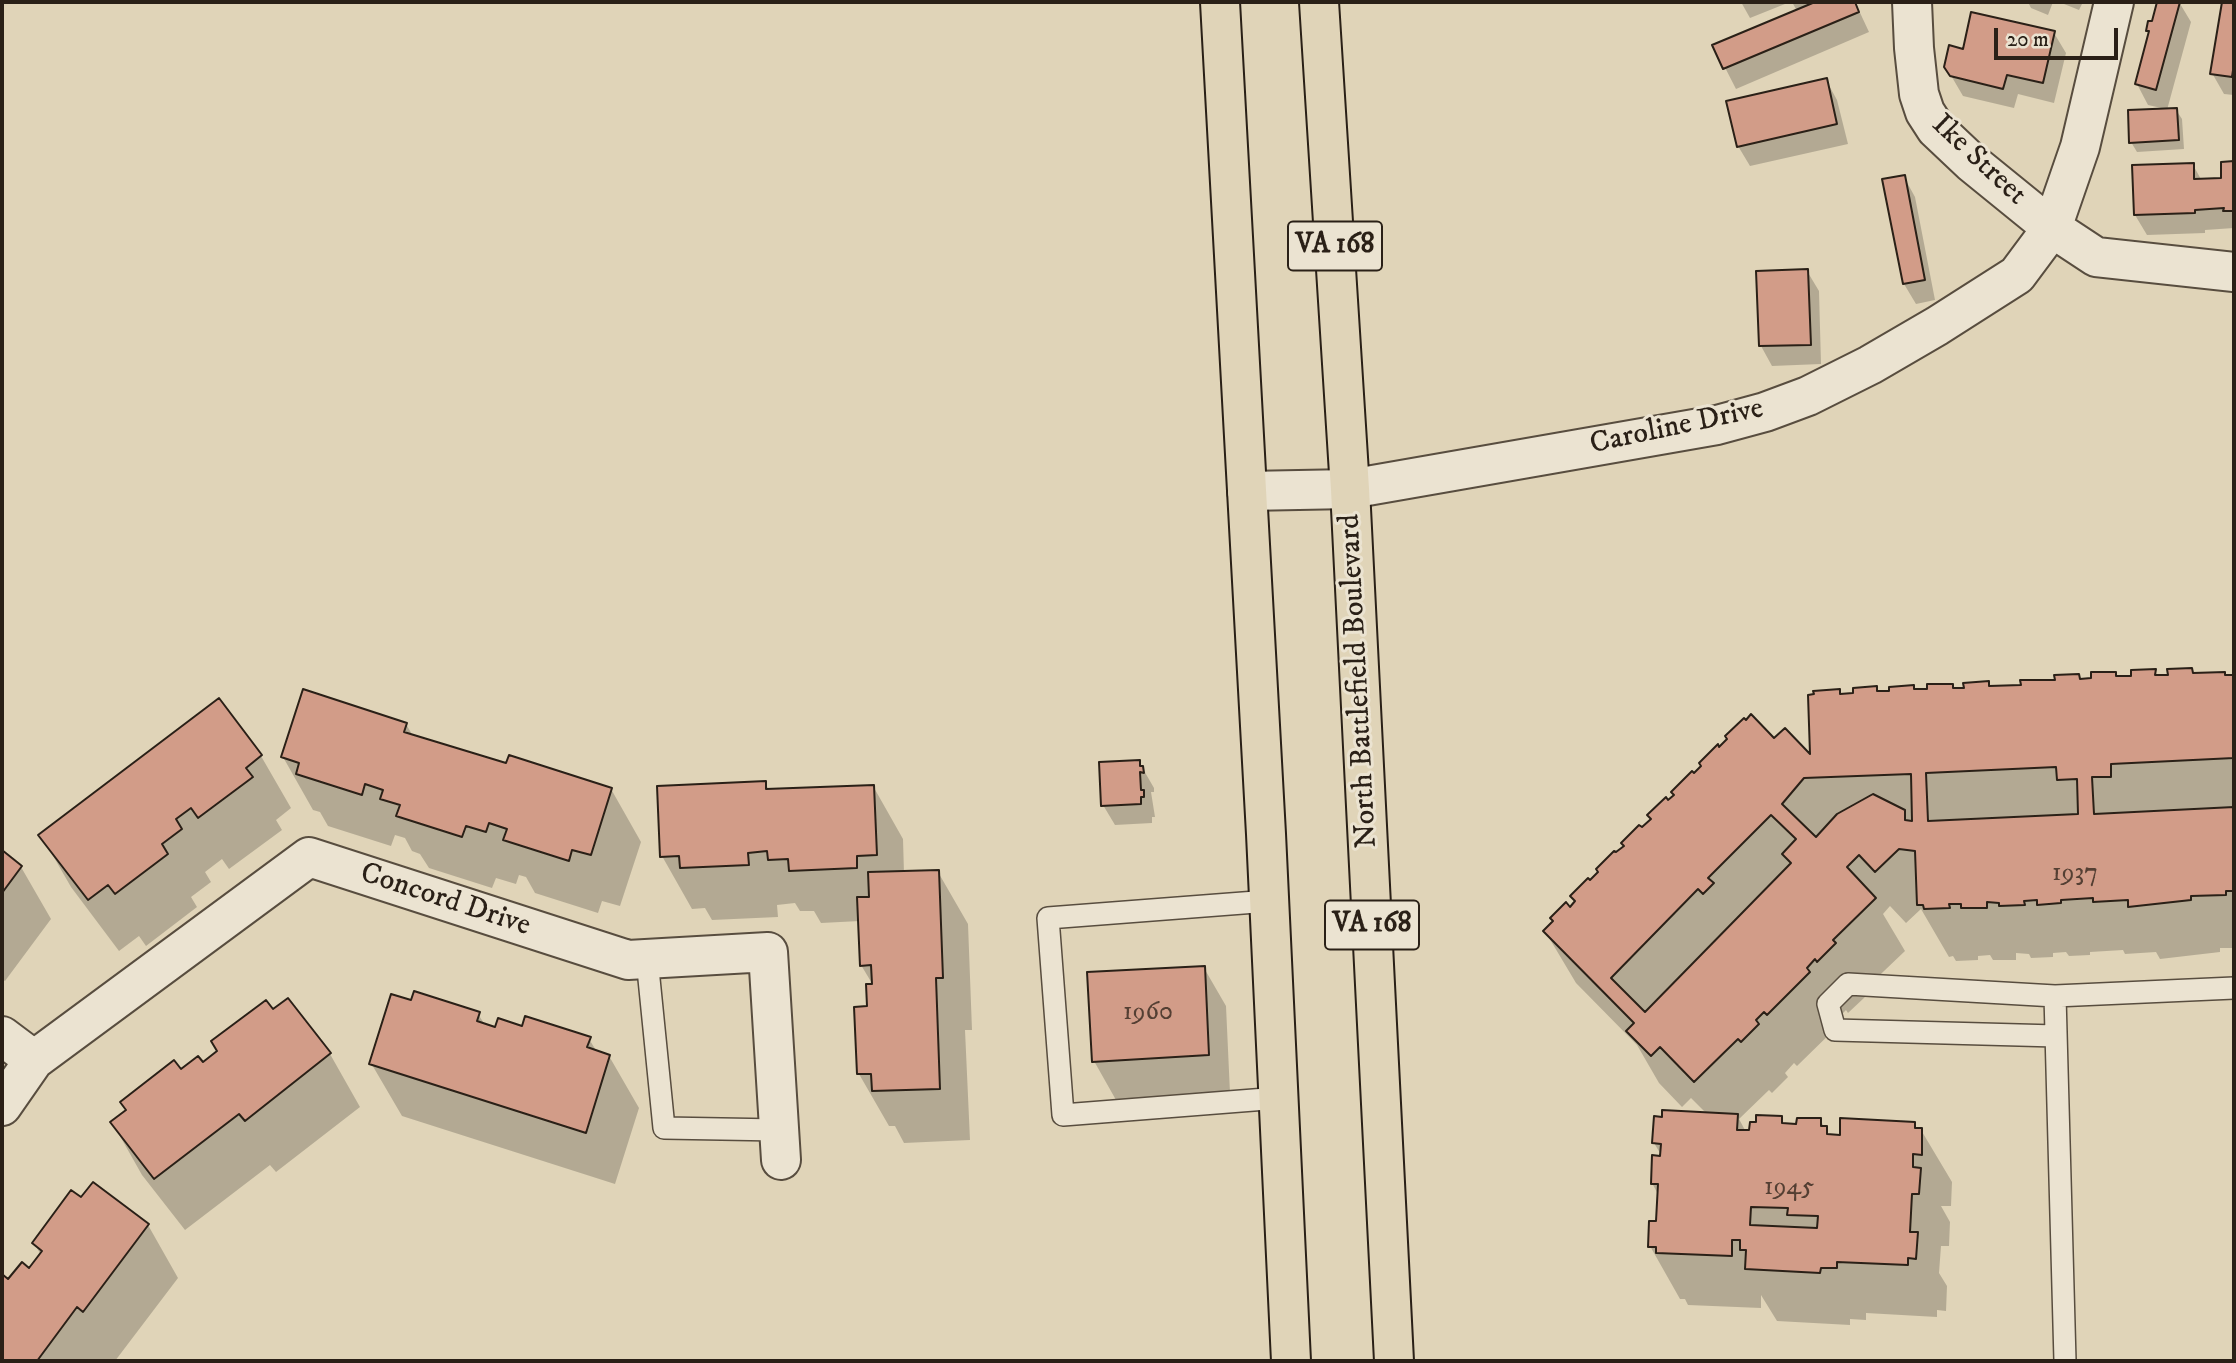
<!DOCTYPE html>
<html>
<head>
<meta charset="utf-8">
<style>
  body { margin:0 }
  #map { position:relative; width:2236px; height:1363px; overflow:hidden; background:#e0d4b8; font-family:"IM FELL DW Pica",serif }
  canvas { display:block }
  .frame { position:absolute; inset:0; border:4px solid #2a2017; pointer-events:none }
  .scale { position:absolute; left:1994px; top:28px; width:124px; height:32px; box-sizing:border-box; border:4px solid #2a2017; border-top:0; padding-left:9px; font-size:21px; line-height:24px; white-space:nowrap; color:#2a2017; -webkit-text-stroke:5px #ebe3d1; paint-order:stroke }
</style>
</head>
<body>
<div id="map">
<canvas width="2236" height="1363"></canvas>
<div class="frame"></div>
<div class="scale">20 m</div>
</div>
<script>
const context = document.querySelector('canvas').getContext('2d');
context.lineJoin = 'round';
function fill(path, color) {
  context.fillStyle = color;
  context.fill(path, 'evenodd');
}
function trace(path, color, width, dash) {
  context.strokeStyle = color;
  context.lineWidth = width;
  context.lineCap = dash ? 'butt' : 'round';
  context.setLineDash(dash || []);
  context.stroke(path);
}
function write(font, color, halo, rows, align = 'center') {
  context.font = font + ' "IM FELL DW Pica",serif';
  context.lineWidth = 6;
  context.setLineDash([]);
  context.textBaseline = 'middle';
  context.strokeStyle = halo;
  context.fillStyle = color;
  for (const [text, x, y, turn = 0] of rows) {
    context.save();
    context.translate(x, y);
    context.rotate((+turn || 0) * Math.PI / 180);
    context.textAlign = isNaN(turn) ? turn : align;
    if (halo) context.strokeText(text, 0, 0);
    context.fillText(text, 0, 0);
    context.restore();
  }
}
const shadow = new Path2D(`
  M1741 2H1790L1750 18Z
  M1792 2H1855L1869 32 1736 89 1714 46 1797 11Z
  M2028 2H2053L2048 15 2031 8Z
  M2059 2H2083L2079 10Z
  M2159 2H2179L2191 22 2167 110H2176L2182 119 2184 149 2137 152 2131 142 2166 109 2148 105 2137 84 2150 34 2148 30 2153 23Z
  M2224 2H2234V95L2224 94 2212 73Z
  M2054 33 2066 53 2054 103 2018 94 2014 108 1963 96 1946 67 1964 51Z
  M1826 80 1837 100 1848 144 1750 166 1738 146Z
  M2223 163H2234V228L2205 230V233L2147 235 2135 215 2193 165 2202 181 2223 180Z
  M1904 177 1915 197 1935 300 1916 304 1904 284Z
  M1807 271 1819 291 1821 364 1772 366 1761 346Z
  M2191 670 2194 674H2224L2226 677H2234V948H2220V952L2160 959 2156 952 2125 954 2123 950 2090 952V955L2069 956 2066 952 2053 953V957L2031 958 2029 954 2016 953V960H1993L1990 955 1978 956V960L1956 961 1953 956 1949 957 1921 909 1906 923 1890 906 1883 914 1905 951 1862 992 1865 997 1848 1013 1846 1010 1836 1020 1839 1025 1797 1066 1794 1063 1785 1073 1788 1077 1772 1093 1769 1090 1739 1119 1746 1132 1781 1118 1785 1125 1798 1126 1820 1120 1830 1136 1842 1137 1914 1124 1918 1130H1921L1952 1182 1951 1206H1941L1950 1222 1949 1246H1941L1939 1273 1947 1286 1946 1311 1937 1310V1317L1866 1313V1320L1850 1319V1325L1777 1321 1761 1295V1308L1688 1305 1685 1299H1680L1650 1246 1658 1223 1659 1196 1652 1183 1663 1158 1654 1143 1707 1114 1691 1098 1682 1107 1659 1083 1637 1045 1576 983 1545 931 1576 903 1572 896 1590 882 1719 749 1774 741 1812 758 1839 691 1841 695 1855 694 1876 688 1878 693 1915 691 1952 686 1954 690 1966 689 1988 683 1990 688 2023 686 2078 676 2081 681 2115 673 2117 678 2132 677 2155 671 2158 677 2170 676Z
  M219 701 261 756 291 808 276 820 282 830 229 869 222 859 205 872 211 882 191 897 197 907 146 946 139 936 119 951 71 887 41 835Z
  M406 724 413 736 507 766 611 789 641 842 620 906 602 901 598 913 535 893 526 877 519 875 516 884 496 878 492 888 429 868 420 854 412 851 405 838 395 835 391 846 328 826 320 812 313 810 283 757Z
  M1139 762 1154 788V792H1151L1155 817H1152V823L1115 825 1103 805Z
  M765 783 769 790 873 786 903 839 904 873 938 872 968 924 972 1030H965L970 1140 904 1143 895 1126H889L859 1074 873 985 861 965 860 921 821 923 814 911H800L795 903 777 905 778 917 712 920 705 908 692 909 662 856Z
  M2 852 21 867 51 919 5 981 2 979Z
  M1204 968 1226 1006 1230 1093 1116 1100 1094 1061Z
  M288 1000 330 1054 360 1107 276 1172 270 1165 185 1230 142 1175 112 1122 181 1071 203 1064Z
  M478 1014 485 1025 496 1029 523 1028 589 1039 597 1052 609 1056 639 1108 615 1184 402 1116 371 1063Z
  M93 1184 148 1225 178 1278 115 1361 108 1359 106 1361H2V1277L9 1281 30 1270 41 1255 34 1243 82 1200Z`);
const building = new Path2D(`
  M1815 2H1855L1859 12 1723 69 1712 45Z
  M2157 2H2180L2156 90 2135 84 2149 31H2146L2148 21H2152Z
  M2222 2H2234V64L2232 77 2210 74Z
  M1971 12 2055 31 2043 83 2007 75 2003 89 1950 76 1944 67 1949 45 1963 49Z
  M1827 78 1837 124 1737 147 1726 101Z
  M2177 108 2179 140 2129 143 2128 110Z
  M2234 161V211H2223L2224 208 2195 210V213L2134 215 2132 165 2194 163V179L2221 178V162Z
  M1905 175 1925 280 1903 284 1882 179Z
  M1808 269 1811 345 1759 346 1756 271Z
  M2192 668 2193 673 2225 672V675H2234V758L2111 764V777H2092L2094 814 2234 807V891H2226V895L2191 896V900L2128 907V900L2093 902V898L2061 900V903L2037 905V900L2024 901 2025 905 1999 906V903L1987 902V908H1961V904H1949L1950 908 1924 909 1923 905H1917L1915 851 1899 849 1875 872 1859 855 1847 867 1876 898 1833 940 1836 943 1817 962 1815 959 1807 968 1810 972 1767 1015 1764 1012 1756 1020 1759 1024 1741 1042 1738 1039 1694 1082 1660 1047 1651 1056 1626 1031 1634 1023 1543 931 1553 921 1550 918 1566 902 1570 907 1575 901 1570 896 1588 878 1590 880 1598 872 1596 869 1614 851 1616 852 1624 846 1621 843 1639 825 1642 827 1651 819 1647 815 1666 797 1668 800 1674 795 1671 792 1692 771 1694 773 1701 766 1699 763 1718 744 1719 747 1727 739 1725 736 1744 718 1746 720 1751 714 1774 738 1785 728 1810 754 1808 695 1814 694 1813 691 1840 689V694L1853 693V688L1877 686V691H1889V687L1914 685V689H1927V684H1953V688H1964L1963 683 1989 681V686L2021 685 2020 680H2055L2054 675 2079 674 2080 679 2091 678V672H2116V676H2131V670L2156 669 2155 675H2168L2167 669ZM2056 767 2057 780 2077 779 2078 814 1928 821 1926 773ZM1911 774 1912 821 1905 820V810L1873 794 1837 814 1816 837 1782 804 1804 778ZM1771 815 1796 839 1782 854 1791 863 1645 1012 1611 978 1698 889 1703 894 1714 883 1708 878Z
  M303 689 407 723 404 732 506 763 509 755 612 788 591 855 572 850 569 861 503 840 507 829 489 823 486 832 466 826 462 837 396 816 400 805 380 799 383 790 365 784 362 795 296 774 299 763 281 757Z
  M219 698 262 755 246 768 253 777 198 818 191 808 176 819 182 829 162 844 168 854 115 894 108 885 88 900 38 835Z
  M1140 760V766H1143L1144 773 1140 772 1141 790H1144V797H1141V804L1101 806 1099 762Z
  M766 781V789L874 785 877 855 857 856V868L789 871 788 859 768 860 767 851 748 853 749 865 680 868 679 856 660 857 657 786Z
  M2 850 22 866 2 893Z
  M939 870 943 978H936L940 1089 872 1091 871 1074H857L854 1007 867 1006 866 984H872L871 965 860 966 857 897H869L868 872Z
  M1205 966 1209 1055 1092 1062 1087 972Z
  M414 991 480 1012 477 1021 495 1027 498 1018 522 1026 525 1016 591 1037 587 1047 610 1055 586 1133 369 1064 391 994 411 1000Z
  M288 998 331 1053 245 1121 239 1114 154 1179 110 1122 126 1110 120 1102 174 1060 181 1069 198 1056 203 1062 217 1051 211 1041 266 1000 273 1009Z
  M1662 1110 1738 1114 1737 1130H1749L1750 1122H1756V1115L1782 1116V1123L1796 1124 1797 1118H1821V1126H1827V1134L1840 1135V1118L1915 1122V1128H1922V1155L1913 1154V1167L1921 1168 1919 1194H1912L1910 1232H1918L1916 1259 1908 1258V1265L1837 1262V1268H1821L1820 1273 1745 1269 1746 1250H1740V1240H1732V1256L1656 1253V1247H1648L1649 1221H1656L1658 1184H1651L1652 1155 1660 1156 1661 1144 1652 1143 1654 1116 1662 1117ZM1751 1207 1788 1208 1787 1215 1818 1216 1817 1228 1750 1225Z
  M93 1182 149 1224 83 1312 77 1307 37 1361H2V1274L8 1279 22 1262 29 1268 42 1251 32 1243 71 1190 81 1197Z`);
const service = new Path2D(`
  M1269 901 1048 918 1063 1115 1279 1098
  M647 959 664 1128 779 1130
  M2055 996 2065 1361
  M2056 1036 1835 1030 1828 1004 1848 984 2055 996 2234 988`);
const minor = new Path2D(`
  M1912 2 1914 48 1919 94 1925 112 1936 129 1972 163 2052 228 2096 257 2234 272
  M1247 491 1350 489 1717 425 1765 412 1808 396 1870 365 1937 326 2017 275 2052 228 2080 147 2114 2
  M2 1036 34 1060
  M2 1106 34 1060 309 857 628 960 768 952 781 1160`);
const primary = new Path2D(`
  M1220 2 1266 834 1291 1361
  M1319 2 1350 489 1394 1361`);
const numberNames = [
  ["1937",2075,875],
  ["1960",1148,1014],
  ["1945",1789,1189]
];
const shields = [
  [1335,246,94],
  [1372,925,94]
];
const shieldNames = [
  ["VA 168",1335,246],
  ["VA 168",1372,925]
];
const streetNames = [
  ["Ike Street",1978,161,43],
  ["Caroline Drive",1677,428,-12],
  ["North Battlefield Boulevard",1360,681,-93],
  ["Concord Drive",445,901,18]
];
fill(shadow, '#0003');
fill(building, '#d29c88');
trace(building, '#2a2017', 2);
trace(service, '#584d3f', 24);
trace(minor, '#584d3f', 42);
trace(primary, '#2a2017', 42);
trace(service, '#ebe3d1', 21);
trace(minor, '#ebe3d1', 38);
trace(primary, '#e0d4b8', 38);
write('26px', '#543f33', null, numberNames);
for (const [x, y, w] of shields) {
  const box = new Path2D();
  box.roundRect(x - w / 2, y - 24.5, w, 49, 5);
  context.fillStyle = '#ebe3d1';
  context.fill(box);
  trace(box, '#2a2017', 2);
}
write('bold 28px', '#2a2017', null, shieldNames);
write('30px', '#2a2017', '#ebe3d1', streetNames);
</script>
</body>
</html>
